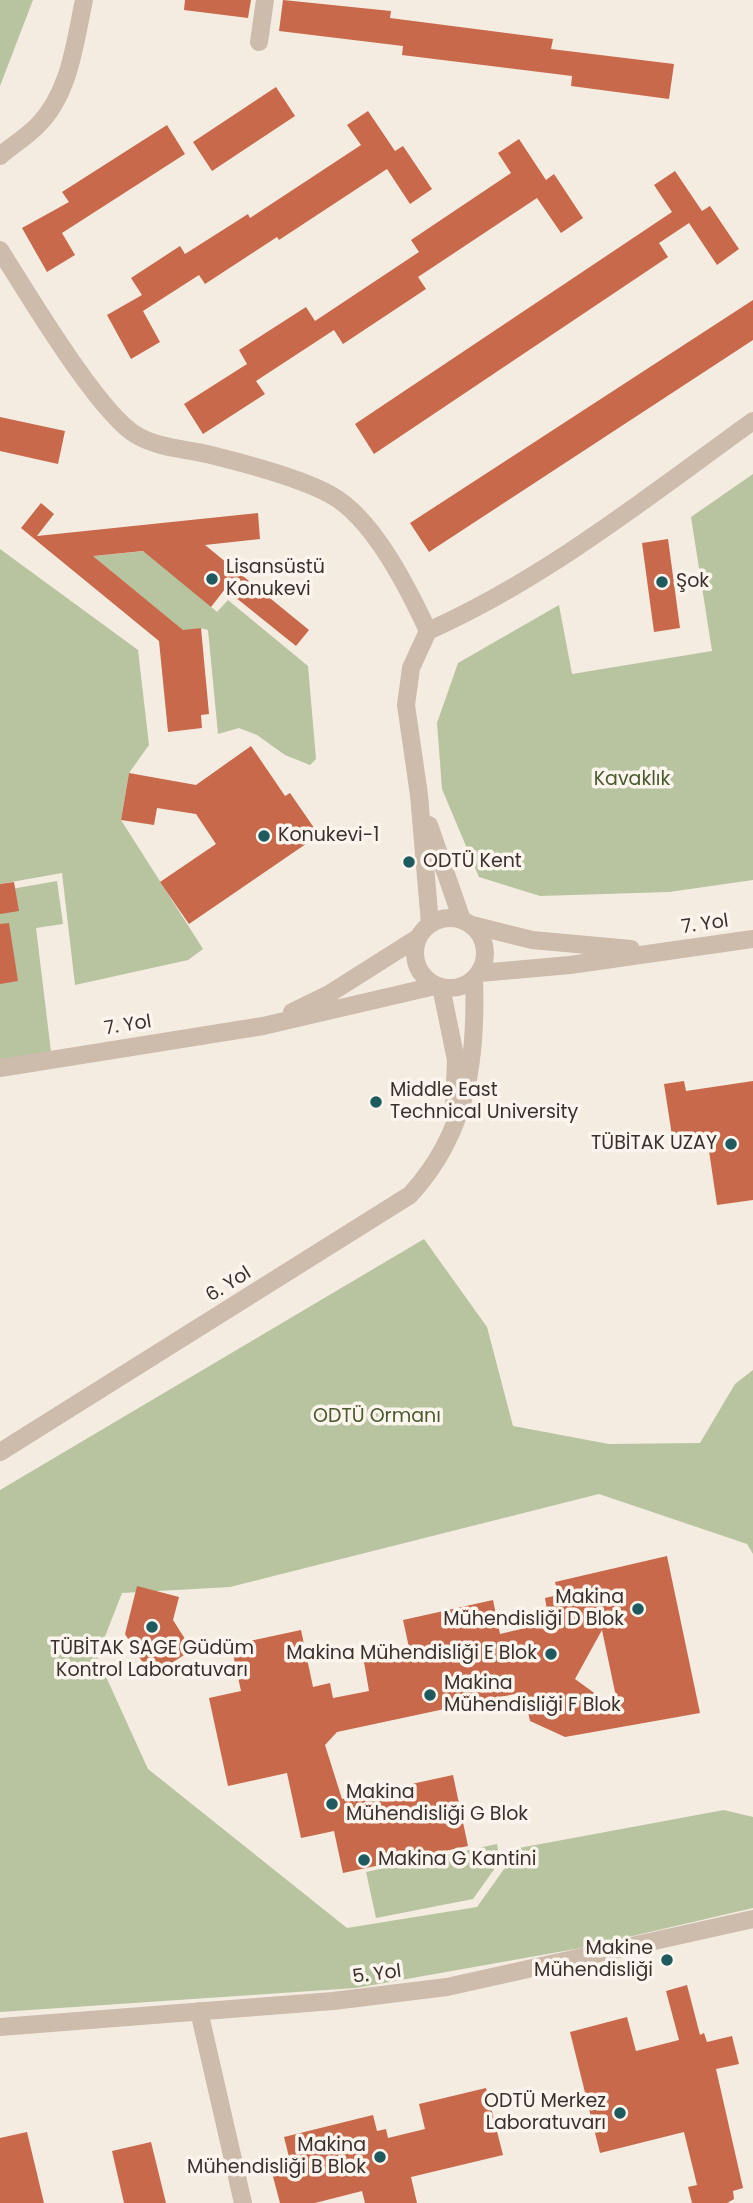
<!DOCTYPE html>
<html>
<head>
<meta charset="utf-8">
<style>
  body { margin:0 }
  canvas { display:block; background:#f4ebe1 }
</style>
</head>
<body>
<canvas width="753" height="2203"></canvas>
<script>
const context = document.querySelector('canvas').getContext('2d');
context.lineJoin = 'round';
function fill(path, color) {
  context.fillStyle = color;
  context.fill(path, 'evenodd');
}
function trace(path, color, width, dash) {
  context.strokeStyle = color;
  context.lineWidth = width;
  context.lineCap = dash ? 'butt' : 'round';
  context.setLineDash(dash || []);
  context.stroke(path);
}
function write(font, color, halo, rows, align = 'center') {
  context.font = font + ' Poppins,sans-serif';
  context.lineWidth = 7;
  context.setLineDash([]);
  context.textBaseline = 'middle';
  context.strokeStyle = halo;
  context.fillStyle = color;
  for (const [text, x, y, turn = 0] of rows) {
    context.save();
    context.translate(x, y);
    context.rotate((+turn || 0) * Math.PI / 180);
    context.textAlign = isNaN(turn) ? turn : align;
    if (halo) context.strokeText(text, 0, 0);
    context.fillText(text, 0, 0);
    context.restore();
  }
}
const green = new Path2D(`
  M0 0H33L0 86Z
  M753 474V880L669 892 540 896 479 877 442 789 437 723 458 663 559 605 572 674 712 651 691 517Z
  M0 549 138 650 149 745 129 773 121 820 203 949 188 960 75 985 62 873 0 884Z
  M146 551 217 612 228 600 308 666 316 759 310 765 285 755 257 735 239 728 218 734 208 630 200 628 181 632 180 628 93 556Z
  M57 881 63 924 36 928 52 1060 0 1068V891Z
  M424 1239 487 1327 513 1426 609 1444 700 1443 735 1384 753 1370V1554L747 1544 599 1494 230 1587 122 1593 97 1657 148 1769 347 1928 477 1907 519 1848 724 1810 753 1817V1908L581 1948 356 1988 0 2012V1490Z
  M497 1844 500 1861 473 1899 376 1918 366 1872Z`);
const building = new Path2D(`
  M185 0H251L248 18 184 10Z
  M283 0 391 11 390 18 553 39 551 49 674 64 669 99 571 86 572 76 402 55 403 46 279 31Z
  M276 87 295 116 212 171 193 142Z
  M368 111 395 151 403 146 432 189 410 204 387 169 279 240 277 237 205 284 199 275 143 311 160 342 131 359 107 315 142 295 131 278 180 246 185 254 248 214 250 218 361 145 347 125Z
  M167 125 185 154 62 233 75 255 47 272 22 228 69 202 62 192Z
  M519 139 546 180 554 174 583 218 561 233 537 198 418 277 426 289 343 344 334 330 256 381 265 394 203 434 184 404 247 364 239 350 306 307 315 321 419 252 411 240 511 173 498 153Z
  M675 171 702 211 710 206 739 249 717 265 689 223 659 243 668 257 374 454 355 424 672 212 654 185Z
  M753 300V340L429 552 410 523Z
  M0 417 65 431 58 464 0 451Z
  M41 503 54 514 37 536 258 513 260 539 205 545 309 630 296 646 225 589 211 607 143 551 93 556 183 630 201 628 209 714 201 715 202 728 168 732 159 641 21 528Z
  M668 539 680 628 654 632 642 543Z
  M251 746 285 796 290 793 319 835 189 924 160 882 216 844 196 814 157 808 154 825 121 820 129 773 196 785Z
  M14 882 19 911 0 914V884Z
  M9 923 18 981 0 984V924Z
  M684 1081 686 1091 753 1081V1200L717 1205 707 1137 673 1142 664 1084Z
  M667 1556 700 1713 565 1737 530 1721 524 1692 337 1732 325 1745 342 1799 453 1775 468 1846 343 1873 334 1831 301 1838 287 1773 228 1786 209 1698 241 1691 231 1645 301 1630 313 1687 330 1683 333 1698 369 1691 364 1662 410 1652 403 1620 493 1600 500 1634 538 1625 536 1613 547 1610 545 1598 558 1595 555 1582ZM602 1630 619 1711 575 1679Z
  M137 1586 179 1597 173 1620 192 1650 151 1676 125 1634Z
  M687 1985 700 2035 704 2033 707 2042 732 2036 739 2064 716 2069 743 2188 733 2191 734 2199 727 2203H692L688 2187 697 2185 684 2132 600 2153 570 2032 627 2017 636 2051 679 2040 666 1991Z
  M486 2088 503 2155 411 2177 417 2203H365L362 2191 315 2203H280L272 2173 292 2169 284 2137 373 2115 377 2131 386 2129 388 2138 425 2129 419 2104Z
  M27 2132 44 2203H0V2138Z
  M151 2142 166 2203H124L112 2151Z`);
const minor = new Path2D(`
  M259 42 265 0
  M0 156C12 145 27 137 38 125 70 93 75 42 84 0
  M0 250C26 291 100 416 138 436 161 449 190 449 215 456 247 464 303 479 331 495 373 518 408 588 428 631
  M429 825 462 920
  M415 953a35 35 0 1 1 70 0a35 35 0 1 1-70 0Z
  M430 924 419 795 406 705 411 668 428 631C545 579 649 496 753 421
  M472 925 532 940 631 949
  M480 973 570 965 753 939
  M441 987 456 1060 454 1108
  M292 1012 329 994 419 937
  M0 1068 263 1026 435 986
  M0 1452 410 1195C467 1133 477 1060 474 979
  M199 2011 243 2203
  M0 2027 333 2001 447 1987 753 1919`);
const markers = [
  [212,579,7,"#1f5a5e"],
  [662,582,7,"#1f5a5e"],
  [264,836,7,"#1f5a5e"],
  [409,862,7,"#1f5a5e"],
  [376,1102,7,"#1f5a5e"],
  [731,1144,7,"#1f5a5e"],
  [638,1609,7,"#1f5a5e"],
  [152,1627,7,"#1f5a5e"],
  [551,1654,7,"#1f5a5e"],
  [430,1695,7,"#1f5a5e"],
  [332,1804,7,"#1f5a5e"],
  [364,1860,7,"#1f5a5e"],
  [667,1960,7,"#1f5a5e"],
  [620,2113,7,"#1f5a5e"],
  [380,2157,7,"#1f5a5e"]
];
const poiNames = [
  ["Lisansüstü",226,568],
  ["Konukevi",226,590],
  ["Şok",676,582],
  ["Konukevi-1",278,836],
  ["ODTÜ Kent",423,862],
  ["Middle East",390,1091],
  ["Technical University",390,1113],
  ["TÜBİTAK UZAY",717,1144,"right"],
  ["Makina",624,1598,"right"],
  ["Mühendisliği D Blok",624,1620,"right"],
  ["TÜBİTAK SAGE Güdüm",152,1649,"center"],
  ["Kontrol Laboratuvarı",152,1671,"center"],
  ["Makina Mühendisliği E Blok",537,1654,"right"],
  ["Makina",444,1684],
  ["Mühendisliği F Blok",444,1706],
  ["Makina",346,1793],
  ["Mühendisliği G Blok",346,1815],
  ["Makina G Kantini",378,1860],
  ["Makine",653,1949,"right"],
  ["Mühendisliği",653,1971,"right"],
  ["ODTÜ Merkez",606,2102,"right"],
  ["Laboratuvarı",606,2124,"right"],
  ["Makina",366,2146,"right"],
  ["Mühendisliği B Blok",366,2168,"right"]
];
const parkNames = [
  ["Kavaklık",632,780],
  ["ODTÜ Ormanı",377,1417]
];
const streetNames = [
  ["7. Yol",705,925,-8],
  ["7. Yol",128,1026,-9],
  ["6. Yol",229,1285,-32],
  ["5. Yol",377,1975,-7]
];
fill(green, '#b8c4a0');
fill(building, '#c8694b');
trace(minor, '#cdbbac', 18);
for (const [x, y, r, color] of markers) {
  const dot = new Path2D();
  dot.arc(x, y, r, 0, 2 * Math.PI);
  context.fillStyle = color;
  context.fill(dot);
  trace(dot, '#fbf5ee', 2.5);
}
write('19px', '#3b302b', '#fbf5ee', poiNames, 'left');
write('19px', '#4a5a2e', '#fbf5ee', parkNames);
write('19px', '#3b302b', '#fbf5ee', streetNames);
</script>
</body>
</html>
